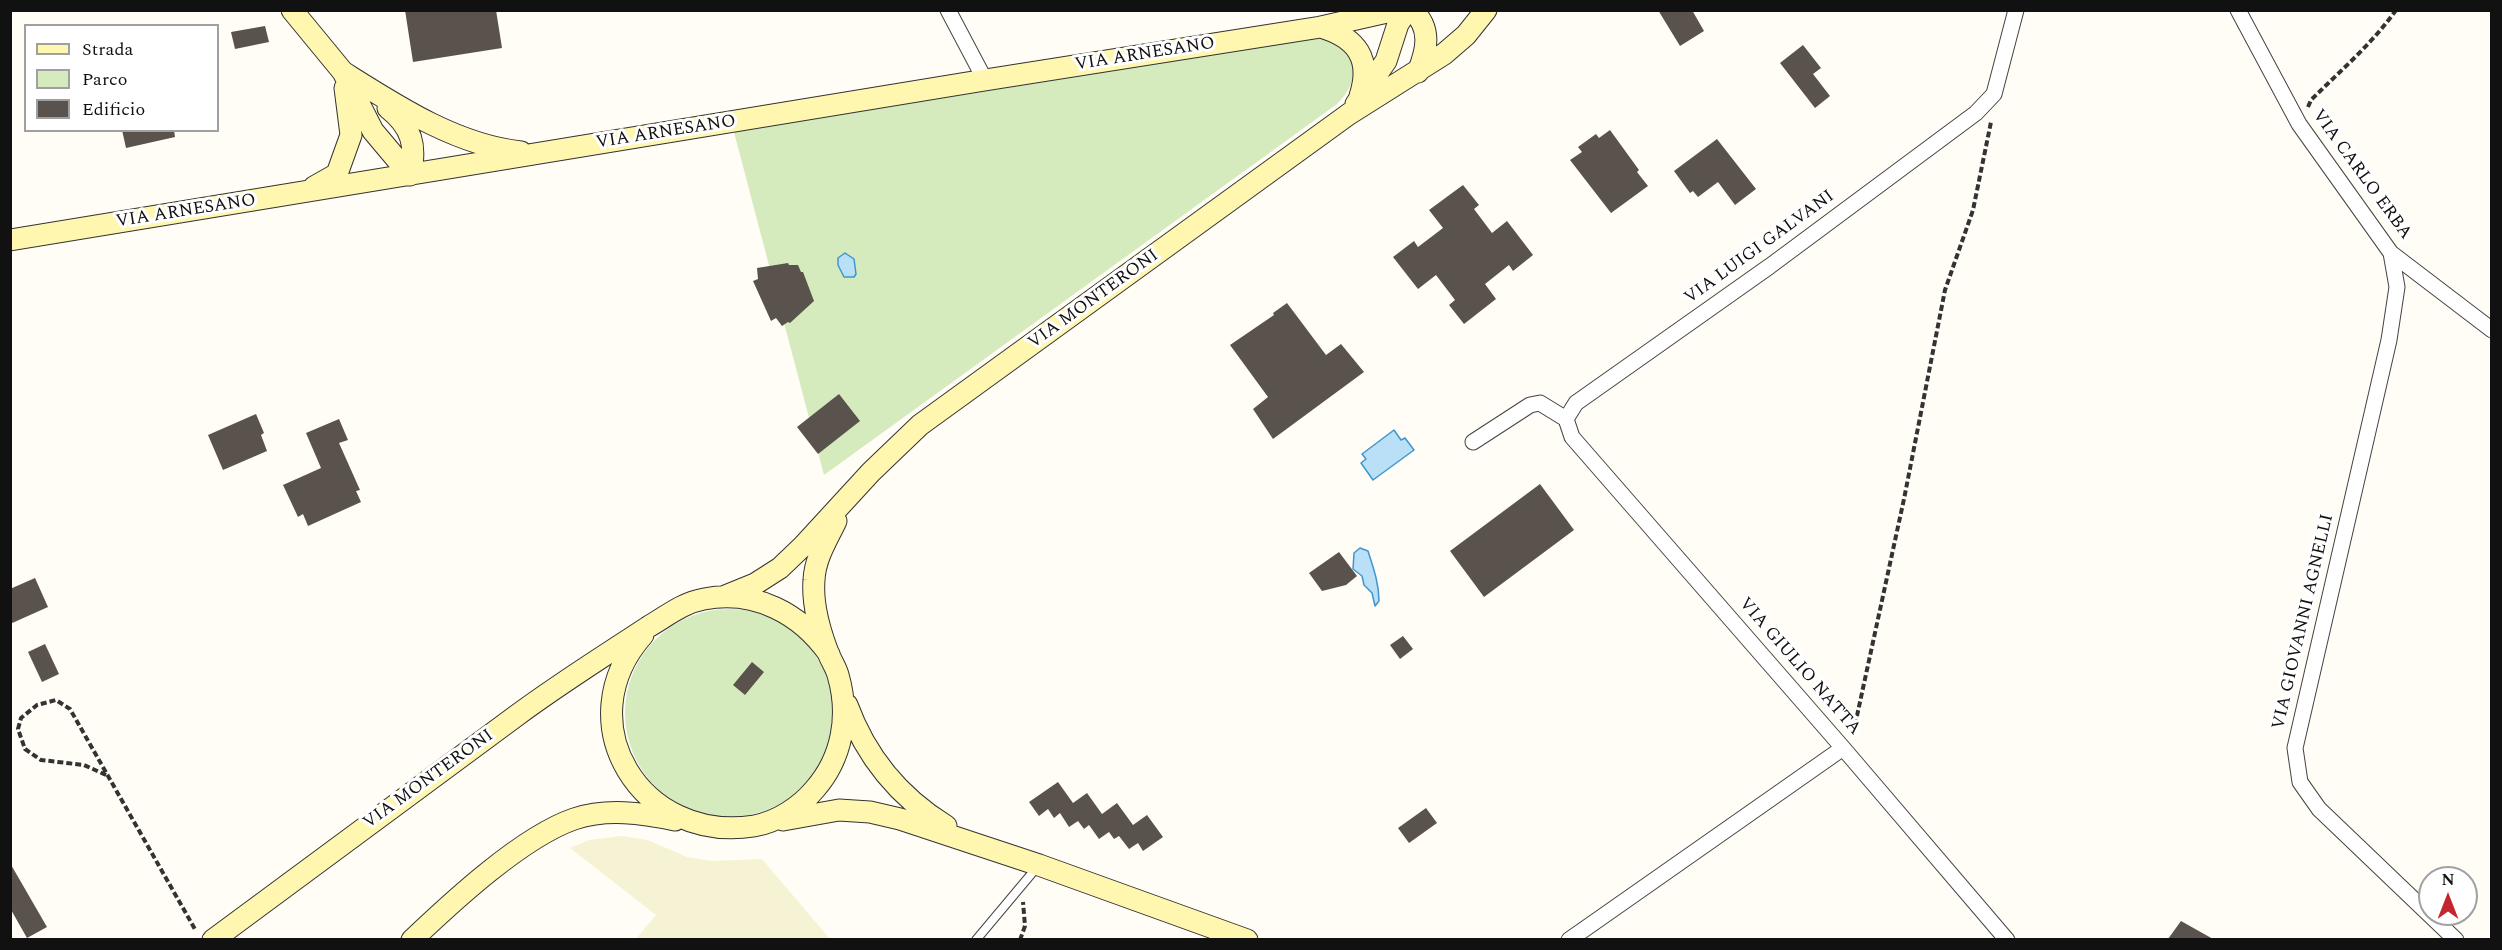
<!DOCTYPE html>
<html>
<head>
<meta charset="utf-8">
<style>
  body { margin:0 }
  #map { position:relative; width:2502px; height:950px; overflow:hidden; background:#fffdf5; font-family:Spectral,serif }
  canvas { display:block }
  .frame { position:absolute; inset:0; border:12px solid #111; pointer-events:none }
  .legend { position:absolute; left:24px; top:24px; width:195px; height:108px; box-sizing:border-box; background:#fff; border:2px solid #a0a0a0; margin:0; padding:8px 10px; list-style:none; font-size:18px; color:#111 }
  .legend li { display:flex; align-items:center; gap:12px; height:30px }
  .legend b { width:30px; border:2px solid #a0a0a0 }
  .north { position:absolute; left:2418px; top:866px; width:60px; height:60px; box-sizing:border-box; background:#fff; border:2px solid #a0a0a0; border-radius:50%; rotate:0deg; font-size:16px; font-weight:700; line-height:24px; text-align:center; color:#111 }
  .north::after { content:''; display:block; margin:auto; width:21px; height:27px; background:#c4262e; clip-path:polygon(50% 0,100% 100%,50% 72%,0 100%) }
</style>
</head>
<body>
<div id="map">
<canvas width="2502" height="950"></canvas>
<div class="frame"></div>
<ul class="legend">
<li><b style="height:8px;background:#fff6b0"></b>Strada</li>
<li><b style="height:16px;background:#d5ebbd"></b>Parco</li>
<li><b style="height:16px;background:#5a524d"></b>Edificio</li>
</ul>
<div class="north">N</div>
</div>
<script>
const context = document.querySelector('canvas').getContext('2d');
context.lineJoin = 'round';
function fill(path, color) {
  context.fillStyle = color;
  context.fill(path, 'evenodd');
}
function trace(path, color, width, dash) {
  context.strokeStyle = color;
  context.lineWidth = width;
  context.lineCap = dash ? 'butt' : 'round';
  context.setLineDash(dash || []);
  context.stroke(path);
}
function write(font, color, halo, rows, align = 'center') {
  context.font = font + ' Spectral,serif';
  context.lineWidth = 6;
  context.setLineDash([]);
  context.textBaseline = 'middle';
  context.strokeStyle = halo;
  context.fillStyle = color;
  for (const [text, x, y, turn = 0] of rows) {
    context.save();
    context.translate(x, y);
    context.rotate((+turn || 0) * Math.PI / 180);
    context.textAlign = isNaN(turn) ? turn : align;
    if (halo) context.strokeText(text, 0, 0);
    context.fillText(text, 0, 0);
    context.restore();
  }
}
const farmland = new Path2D(`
  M622 836 648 840 687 857 713 861 762 859 830 939H636L656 915 570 848 589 840Z`);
const green = new Path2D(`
  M1321 37 1351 53C1357 74 1353 88 1337 104L824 475 734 132Z
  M625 713a104 104 0 1 1 208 0a104 104 0 1 1-208 0Z`);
const water = new Path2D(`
  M845 253 854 259 856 274 854 277H844L838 265V258Z
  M1394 430 1401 440 1405 438 1414 450 1373 480 1361 463 1366 459 1362 454Z
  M1360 548 1368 551C1373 567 1379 583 1379 601L1375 606 1372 593 1364 585 1362 576 1353 569 1354 553Z`);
const building = new Path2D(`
  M405 10H496L502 48 413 62Z
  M1658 10H1692L1704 31 1680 46Z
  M265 26 269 42 235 49 231 32Z
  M1803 45 1821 68 1813 74 1830 96 1815 108 1780 63Z
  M122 130H174L175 137 126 148Z
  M1610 130 1639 170 1637 172 1648 186 1611 213 1570 160 1582 152 1578 147 1596 134 1599 138Z
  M1717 139 1756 189 1735 205 1718 182 1698 197 1693 191 1690 193 1674 171Z
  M1463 185 1479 205 1474 209 1492 233 1507 221 1533 255 1513 271 1509 265 1485 284 1496 299 1464 324 1449 305 1455 300 1436 275 1418 289 1393 257 1414 241 1418 247 1443 228 1429 210Z
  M788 263 789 265H798L801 272H803L814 301 790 323 788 322 782 326 776 318 771 321 753 281 758 279 757 268Z
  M1287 303 1326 355 1341 344 1364 372 1273 439 1253 409 1268 397 1230 345 1274 315 1273 313Z
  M839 394 860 421 818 454 797 427Z
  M256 414 264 433 261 435 267 451 223 470 208 435Z
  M339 419 348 440 339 443 360 490 356 491 361 502 308 526 303 514 298 517 283 485 321 468 306 433Z
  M1540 484 1574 530 1484 597 1450 551Z
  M1339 552 1357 576 1346 585 1322 591 1309 573Z
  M35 578 48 607 10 624V589Z
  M1403 636 1413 649 1400 659 1390 645Z
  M45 644 59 674 42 682 28 652Z
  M752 662 764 672 745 695 733 685Z
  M1058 782 1073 803 1087 793 1102 814 1117 803 1133 825 1147 815 1163 837 1143 851 1138 843 1129 849 1119 836 1114 839 1109 832 1099 839 1089 825 1084 829 1078 821 1069 827 1060 813 1054 818 1048 809 1039 816 1029 802Z
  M1426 808 1437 823 1409 843 1398 828Z
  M10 863 47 927 27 938 10 908Z
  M2181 921 2213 939H2168Z`);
const path = new Path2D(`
  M2308 107 2311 100C2340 71 2372 44 2396 10
  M1851 733 1855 725 1904 499 1945 290 1973 210 1991 122
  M106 775 84 765 41 760 25 749 18 729 21 718 37 705 56 700 70 709 196 931
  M1020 940 1025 926 1023 902`);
const lane = new Path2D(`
  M976 940 1038 866`);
const street = new Path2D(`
  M948 10 985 80
  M2238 10 2299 124 2391 253 2492 330
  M2391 253 2397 287 2389 340 2295 748 2300 782 2319 809 2456 940
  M1566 419 1572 437 1843 748 2007 940
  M1473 442 1530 405 1540 403 1566 419 1576 403 1770 266 1976 113 1994 94 2016 10
  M1569 940 1843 748`);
const secondary = new Path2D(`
  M292 10 343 72 373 131 410 175
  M1412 10C1432 28 1427 50 1418 72
  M1321 27C1357 38 1372 59 1360 96
  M343 72C397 106 456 145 521 152
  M1356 104 1386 61 1398 24 1407 10
  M388 108C412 127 417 146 410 175
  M314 187 337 174 351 135 345 88
  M10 240 985 80 1321 27 1396 10
  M723 597 755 584 780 568 803 546 871 472 920 425 1349 114 1444 54 1466 35 1486 10
  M643 635C566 722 641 844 754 826 777 822 800 807 815 789 842 758 850 716 838 675 836 668 832 662 829 655 820 632 812 604 814 580 815 558 827 540 836 521
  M847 705C866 757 899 797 946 826
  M783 820 839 810 870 812 900 819 1039 865 1247 940
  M213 940C314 865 415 790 516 716 559 684 604 656 648 627 667 616 682 603 704 599 755 589 801 614 829 654
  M412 940C453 901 522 837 574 819 607 808 642 813 675 820`);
const streetNames = [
  ["VIA ARNESANO",1145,55,-9],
  ["VIA ARNESANO",666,133,-9],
  ["VIA CARLO ERBA",2361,175,54],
  ["VIA ARNESANO",186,212,-9],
  ["VIA LUIGI GALVANI",1760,248,-36],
  ["VIA MONTERONI",1094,300,-36],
  ["VIA GIOVANNI AGNELLI",2304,622,-77],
  ["VIA GIULIO NATTA",1799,667,49],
  ["VIA MONTERONI",429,780,-36]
];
fill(farmland, '#f6f3d4');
fill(green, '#d5ebbd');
fill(water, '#b9e0f7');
trace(water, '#3f96cf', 1.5);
fill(building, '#5a524d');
trace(lane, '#444', 10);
trace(street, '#444', 17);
trace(secondary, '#333', 23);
trace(path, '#333', 4, [6, 3]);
trace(lane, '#fff', 8);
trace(street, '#fff', 15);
trace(secondary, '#fff6b0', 21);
write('18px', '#111', '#fff', streetNames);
</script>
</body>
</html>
